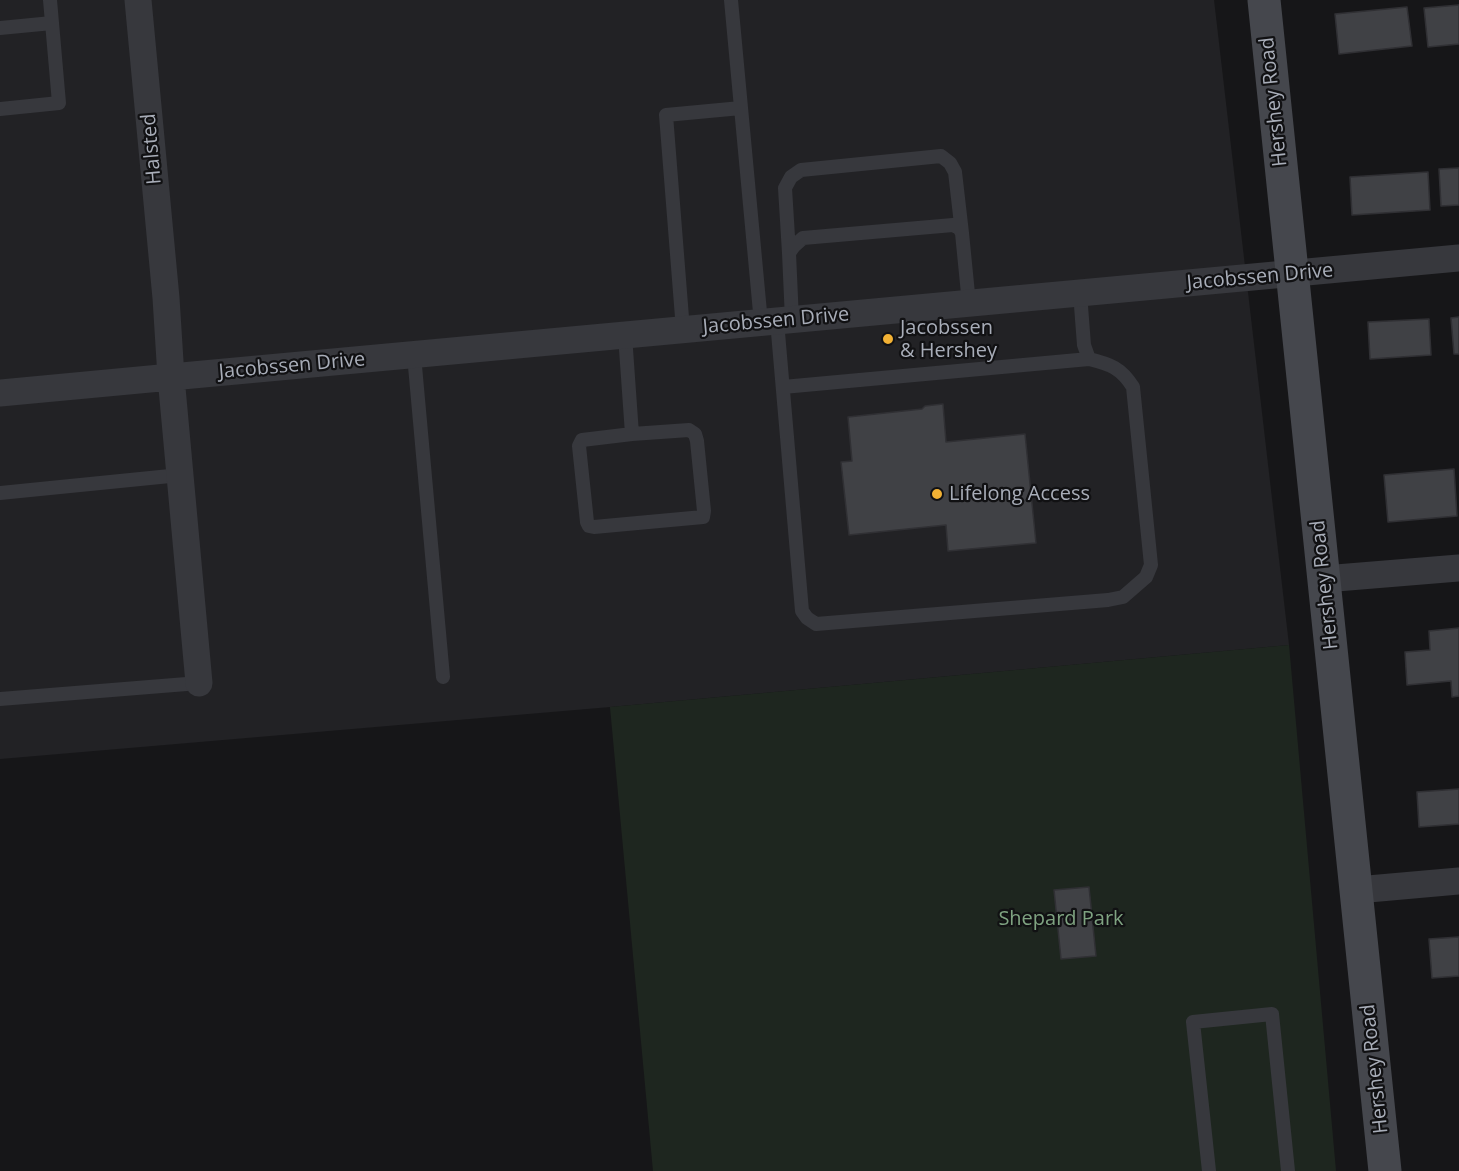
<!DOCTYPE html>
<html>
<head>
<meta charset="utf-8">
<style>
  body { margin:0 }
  canvas { display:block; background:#161618 }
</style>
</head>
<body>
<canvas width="1459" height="1171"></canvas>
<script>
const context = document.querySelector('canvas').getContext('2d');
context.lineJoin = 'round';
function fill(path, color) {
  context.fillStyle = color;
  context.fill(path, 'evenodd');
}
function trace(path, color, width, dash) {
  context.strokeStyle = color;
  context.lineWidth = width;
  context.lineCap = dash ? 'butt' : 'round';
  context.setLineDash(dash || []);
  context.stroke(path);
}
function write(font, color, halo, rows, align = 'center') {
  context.font = font + ' "Open Sans",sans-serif';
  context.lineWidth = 4.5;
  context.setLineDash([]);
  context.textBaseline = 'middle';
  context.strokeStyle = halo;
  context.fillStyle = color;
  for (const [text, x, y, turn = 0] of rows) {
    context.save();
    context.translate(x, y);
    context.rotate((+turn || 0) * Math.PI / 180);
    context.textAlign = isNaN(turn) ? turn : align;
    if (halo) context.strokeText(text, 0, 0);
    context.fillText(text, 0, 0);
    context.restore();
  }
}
const built = new Path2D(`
  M0 0H1214L1289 645 610 707 0 759Z`);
const green = new Path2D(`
  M1289 645 1336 1171H653L610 707Z`);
const building = new Path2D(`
  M1459 5V44L1428 47 1424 8Z
  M1407 7 1412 46 1339 54 1335 14Z
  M1459 168V205L1441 206 1439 169Z
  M1428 172 1430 210 1352 215 1350 177Z
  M1459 317V354H1454L1451 318Z
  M1429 319 1431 355 1370 359 1368 322Z
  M943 404 946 442 1025 434 1036 543 948 551 946 525 849 535 841 462 852 461 848 417 922 409 925 406Z
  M1454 469 1457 516 1388 522 1384 475Z
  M1459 628V696L1452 697 1451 681 1407 685 1405 652 1430 650 1429 631Z
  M1459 789V824L1419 827 1417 792Z
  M1089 887 1096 956 1061 959 1054 890Z
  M1459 937V976L1432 978 1429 939Z`);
const lane = new Path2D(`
  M731 0 761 323
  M0 28 52 23
  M0 109 59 103 50 0
  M789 253 785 188 791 177 801 170 941 156 950 163 955 172 962 233
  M792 320 789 253 794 246 803 238 953 225 959 228 962 233 969 304
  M777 321 802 611 807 618 816 624 1108 600 1123 597 1146 577 1151 565 1133 387C1121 368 1110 364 1089 359L1084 345 1080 293
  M683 330 666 115 741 108
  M625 335 632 434 689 430 695 434 697 441 704 511 703 517 594 527 589 526 587 522 579 446 582 440 632 434
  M414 355 443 677
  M783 387 1089 359
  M0 493 180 475
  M0 699 199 683
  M1209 1171 1193 1022 1272 1014 1288 1171`);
const street = new Path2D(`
  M138 0 166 298 171 377 1459 258
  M0 393 171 377 199 683
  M1324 579 1459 568
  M1357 890 1459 881`);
const secondary = new Path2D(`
  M1264 0 1385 1171`);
const markers = [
  [888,339,6,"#f2b134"],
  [937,494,6,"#f2b134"]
];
const streetNames = [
  ["Hershey Road",1274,102,-96],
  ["Halsted",152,149,-95],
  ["Jacobssen Drive",1260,277,-5],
  ["Jacobssen Drive",776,321,-5],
  ["Jacobssen Drive",292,366,-5],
  ["Hershey Road",1325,585,-96],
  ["Hershey Road",1375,1069,-96]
];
const poiNames = [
  ["Jacobssen",900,328],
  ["& Hershey",900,351],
  ["Lifelong Access",949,494]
];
const parkNames = [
  ["Shepard Park",1061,919]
];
fill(built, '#222225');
fill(green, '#1e261f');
fill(building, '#404145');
trace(building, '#303034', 1.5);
trace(lane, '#37383d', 14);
trace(street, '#37383d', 27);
trace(secondary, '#45474d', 33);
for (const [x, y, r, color] of markers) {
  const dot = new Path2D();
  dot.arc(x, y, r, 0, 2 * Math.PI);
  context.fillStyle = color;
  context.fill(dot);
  trace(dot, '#111113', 2);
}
write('20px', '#a8adb8', '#111113', streetNames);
write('20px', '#a8adb8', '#111113', poiNames, 'left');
write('20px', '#7fa381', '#111113', parkNames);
</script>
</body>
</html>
